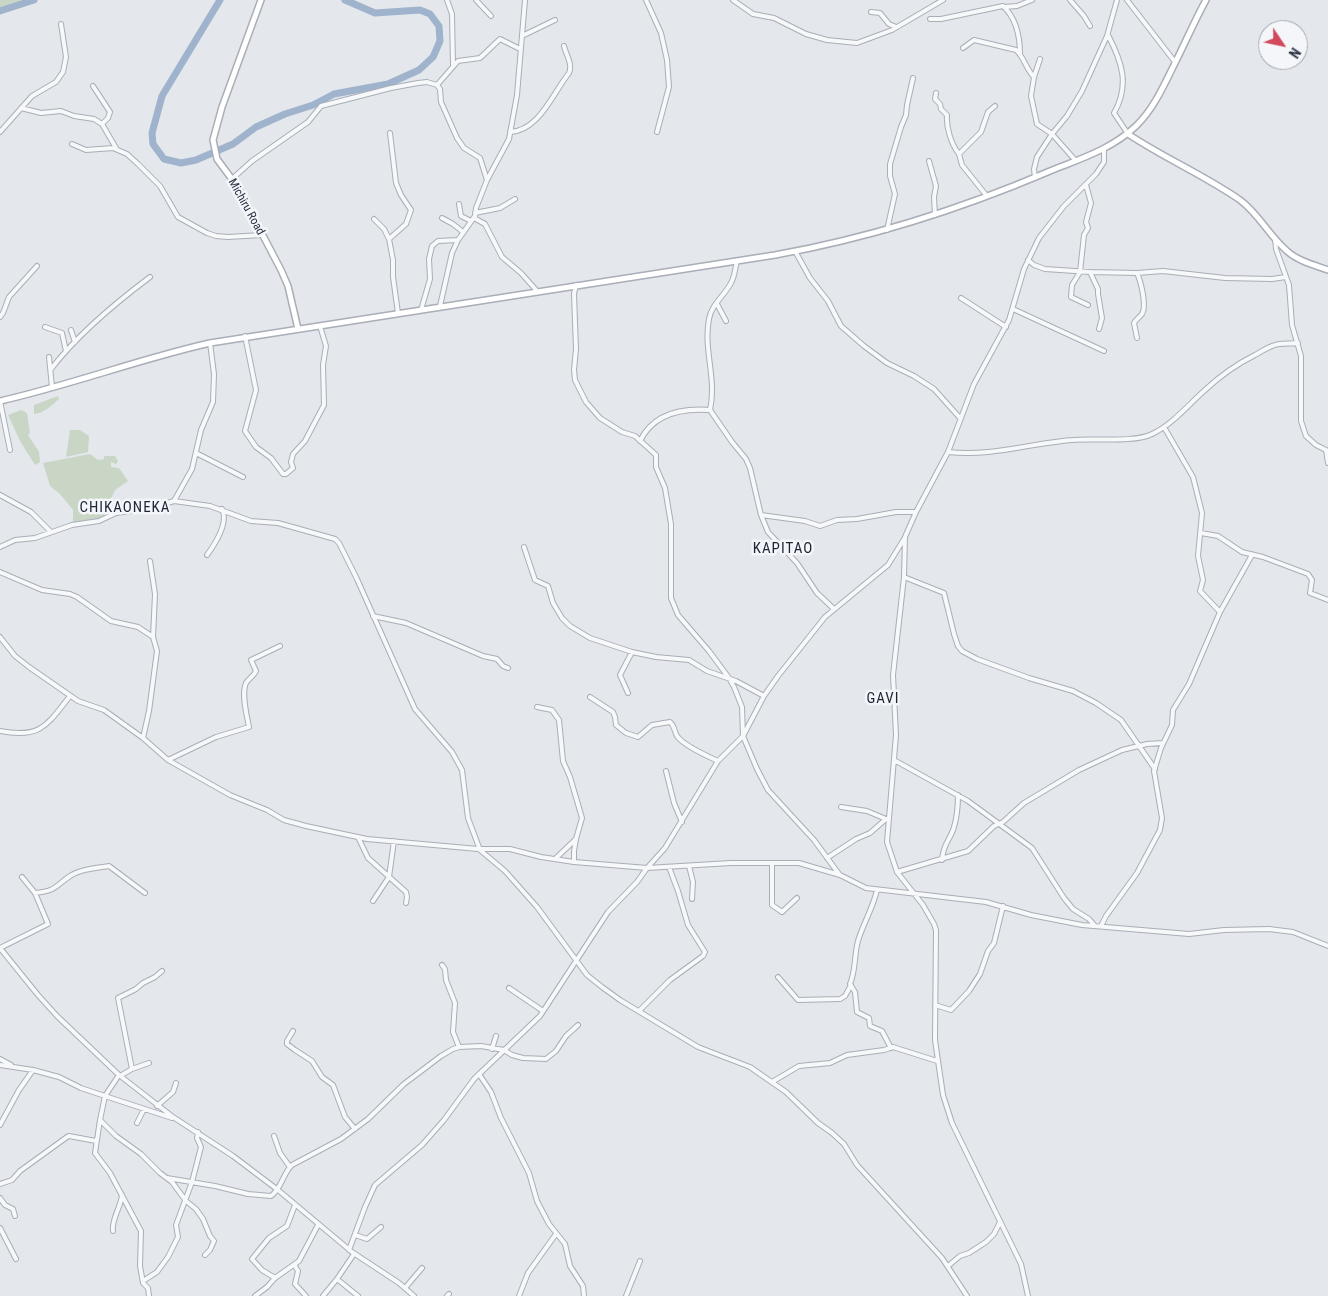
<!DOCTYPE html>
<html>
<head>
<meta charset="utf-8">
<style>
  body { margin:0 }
  #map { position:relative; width:1328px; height:1296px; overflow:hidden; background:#e4e7ec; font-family:"Roboto Condensed",sans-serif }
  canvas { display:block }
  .north { position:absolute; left:1258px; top:20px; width:50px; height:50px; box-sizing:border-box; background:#f4f6f9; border:1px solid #a4a8b1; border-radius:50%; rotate:124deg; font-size:14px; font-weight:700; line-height:20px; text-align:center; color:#2b3445 }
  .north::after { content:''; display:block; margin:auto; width:18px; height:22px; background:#d1495b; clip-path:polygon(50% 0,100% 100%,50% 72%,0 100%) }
</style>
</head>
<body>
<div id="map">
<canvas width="1328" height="1296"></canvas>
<div class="north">N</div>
</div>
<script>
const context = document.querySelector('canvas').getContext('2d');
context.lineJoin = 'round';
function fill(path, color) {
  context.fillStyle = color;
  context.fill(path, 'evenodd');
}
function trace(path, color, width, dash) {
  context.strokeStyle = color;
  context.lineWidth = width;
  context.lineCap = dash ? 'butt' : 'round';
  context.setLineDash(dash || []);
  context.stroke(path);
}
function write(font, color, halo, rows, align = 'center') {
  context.font = font + ' "Roboto Condensed",sans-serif';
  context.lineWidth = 5;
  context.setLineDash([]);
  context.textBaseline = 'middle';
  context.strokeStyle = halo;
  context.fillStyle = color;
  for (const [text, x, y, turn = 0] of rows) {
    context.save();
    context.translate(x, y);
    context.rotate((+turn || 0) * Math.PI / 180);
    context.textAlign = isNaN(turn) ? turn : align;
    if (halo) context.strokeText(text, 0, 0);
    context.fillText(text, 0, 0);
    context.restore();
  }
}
const green = new Path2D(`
  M0 0H35L0 14Z
  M58 396 59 399C52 405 43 414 34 414V405Z
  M21 410 27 413 30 433 28 435 39 452 40 462 35 465 20 441 8 415Z
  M70 430H80L89 436 88 452 66 457Z
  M90 454 98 460 104 459V456H115L118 461 116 464 111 462V467L119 468 128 481 115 490 107 507 108 511 100 520 77 524 73 522V510L60 494 50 486 43 463Z`);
const river = new Path2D(`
  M220 0 162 96 152 133 153 144 164 159 181 163 196 160 233 144 256 127 285 114 313 105 334 94 388 84 419 70 433 57 440 41 439 26 430 14 420 10 375 13 345 0
  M0 11 34 0`);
const street = new Path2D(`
  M447 0 452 14 453 65
  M476 0 491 16
  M646 0 661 33 667 60 669 87 657 132
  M733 0 753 14 774 18 806 34 827 40 857 43 892 30 943 0
  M1070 0 1084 16 1090 26
  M1127 0 1175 62
  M1004 7 1017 6 1032 0
  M871 12 880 13 889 24 896 27
  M930 19H941L1003 6C1016 18 1020 37 1020 54
  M1108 35C1122 62 1130 85 1114 113L1128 134
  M522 36 555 20
  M963 48 974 40 1016 50C1024 57 1026 69 1034 77
  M1040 59 1034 77 1031 96 1037 124 1052 134 1076 161
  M437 85 458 61 480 58 500 39 520 49
  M93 86 110 112 108 118 102 124
  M936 93 935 99 940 104 941 109 947 115C946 127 951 144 959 154
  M21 108 41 113 61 111 74 116 94 119 102 124 116 148
  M0 132 32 96 56 82 63 72 66 57 61 24
  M510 132C539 131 553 93 569 73 573 64 566 55 564 46
  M390 133 396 183 401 195 411 210 406 224 389 239 393 260V277L398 313
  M72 144 86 150 113 148 127 154 138 164 160 186 178 217 207 233 216 236 228 237 262 235
  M929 161 936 186 934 197 935 215
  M1035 178 1034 169 1037 157 1052 134 1067 116 1082 91 1107 36 1117 0
  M232 179 252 161 308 122 321 106 391 88 418 83 427 82 437 85 440 89 441 102 457 138 464 148 480 158 487 180
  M1086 185 1091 203 1086 222 1088 228 1084 235 1080 272 1072 285 1071 297 1088 305
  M986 195 962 165 959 154 981 132 988 112 995 106
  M459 204 461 216 471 221
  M475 213 500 208 515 199
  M442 218 453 224 463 232
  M474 218 485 224 502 257 521 273 537 291
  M374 219 384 229 389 239
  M887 230 895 194 890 176V164L901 127 906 115 907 105 913 78
  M1275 239 1276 249 1289 285 1292 325 1301 356V421L1306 436 1316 445 1328 451
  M795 251 810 278 828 301 841 326 864 346 887 363 914 376 934 389 960 418
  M1028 260 1034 265 1045 269 1090 272 1137 273 1163 271 1225 278 1272 279 1286 277
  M737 261C735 268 735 276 731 283 725 295 711 305 709 319 703 350 717 378 710 410L732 442 746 459 750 468 761 515 768 532 797 563 817 593 834 609
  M1090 272 1098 289V294L1102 318 1099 329
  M576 285 574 294 576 349 574 370 575 380 586 402 600 418 622 432 635 436 656 455V467L665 488 671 524V598L678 615 709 651 729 678 734 687 742 707 743 736 757 769 768 790 814 840 839 874
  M961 298 1006 327
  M717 304 726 321
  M440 306 452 253 458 240 475 216 476 208 487 180 509 139 517 95 525 0
  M1013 309 1104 351
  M421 310 430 279 429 259 432 246 438 241 458 240
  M0 317 3 313 9 297 37 266
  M45 327 62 333 66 351
  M71 330 75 342
  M245 336 256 390 245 431 256 447 271 458 283 474H286L293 468 291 462 293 454 305 441 324 405 323 365 326 346 320 326
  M1137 338 1134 323C1136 319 1140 317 1142 314 1147 306 1141 282 1137 273
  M49 357 52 387
  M51 369C78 334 114 304 150 277
  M0 401 10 450
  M1164 427 1193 477 1202 513 1198 556 1203 580 1200 591 1220 612
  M640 441C653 414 682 408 710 410
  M1326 450 1328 463
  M948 452C992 457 1030 443 1073 440 1094 438 1134 443 1152 434 1173 424 1188 405 1205 390 1220 376 1237 364 1255 355 1262 351 1271 345 1279 344 1285 343 1292 344 1298 343
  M196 453 243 477
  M0 495 31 512 51 532
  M174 501 192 469 201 430 213 402 214 374 210 343
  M761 515 805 521 820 526 837 520 857 519 896 512H916
  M1201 533 1218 536 1242 552 1263 557 1308 574 1312 580 1310 593 1328 600
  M0 547 15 540 35 538 72 525 99 521 116 513 147 509 174 501 210 506 251 521 278 523 335 539 339 543 357 579 415 709 452 752 462 770 468 818 480 850 505 871 537 907 587 975 602 987 620 1000 698 1047 750 1067 786 1092 818 1123 832 1133 844 1144 857 1165 942 1258 967 1296
  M524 547 535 580 548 586 553 603 562 618 570 626 590 638 632 652 656 657 689 660 707 671 736 681 764 696
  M207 555C215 544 229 523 222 509
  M0 572 42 590 70 594 77 597 111 621 138 627 153 637
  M904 577 944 593 954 634 958 646 962 651 977 659 1029 678 1073 691 1096 703 1121 720 1155 769
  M373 616 406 623 483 656 497 659 503 666 508 668
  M0 637 15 656 29 667 78 701 104 710 143 738 168 760 230 795 267 810 284 820 306 826 367 839 478 849H510L541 857 574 862 647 868 731 863H799L840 875 866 888 986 902 1031 915 1082 925 1189 934 1224 930 1269 929 1293 932 1328 946
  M628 693 620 675 632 652
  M590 697 613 712 615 717 616 725 626 733 638 737 652 725 670 722C675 726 674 731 677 736 684 746 707 756 718 761
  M537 707 552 710 559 720 563 761 570 777 582 818 576 839 574 851V862
  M0 731C41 739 47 725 70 696
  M143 738 149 711 157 651 153 637 155 594 150 561
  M168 760 216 737 249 727C247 716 241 694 246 683 249 678 254 676 256 671L251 660 280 646
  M894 760 968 801 1032 848 1064 898 1073 909 1089 919 1095 926
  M666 771 674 803 682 822
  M841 807 867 811 886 819
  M358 837 368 858 406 892 407 897 406 903
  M827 858 856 839 870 833 886 819
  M555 859 576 839
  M942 860C943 843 951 839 954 827 957 817 958 806 958 795
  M772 864V905L782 912 797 898
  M689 866 693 882 692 899
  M897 872 968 851 994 826 1003 822 1024 803 1079 770 1107 757 1122 750 1147 744 1163 743
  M877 890C873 908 863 924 858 941 854 955 856 970 850 984L855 992 857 1012 869 1018 870 1026 882 1031 891 1048
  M35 893C56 891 54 887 70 876 81 869 96 868 109 866L145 893
  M373 901 389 877 394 841
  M1101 926 1106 916 1137 873 1160 830 1162 818 1154 771 1161 748 1172 725 1173 710 1189 684 1220 612 1252 555
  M0 948 38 995 57 1016 119 1075 173 1117 233 1156 278 1190 352 1252 399 1283 414 1296
  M0 948 48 924 35 893 22 877
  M442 965 445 969 446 980 455 1003 453 1032 459 1047
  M778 977 798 1000 840 999 845 996 851 985
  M509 988 543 1011
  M935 1005 951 1010 969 991 980 974 988 951 994 943 1003 906
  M639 1011 670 980 703 956 705 952 688 925 678 891 669 867
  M293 1031 287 1041V1044L295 1050 312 1061 322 1077 333 1085 345 1117 355 1129
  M492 1049 496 1036
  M0 1059 11 1065
  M0 1065 33 1070 59 1077 81 1088 105 1096 119 1075
  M132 1069 149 1063
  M479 1074 491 1092 501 1118 529 1173 537 1201 549 1224 565 1244 570 1266 583 1286 584 1296
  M120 1076 132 1069 118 998 136 989 143 983 155 977 162 971
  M772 1082 799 1066 830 1063 847 1055 884 1050 893 1047 937 1061
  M157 1106 173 1092 176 1083
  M172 1118 105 1096 100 1120 116 1136 141 1154 160 1173 172 1182 186 1201 196 1209 203 1219 210 1236 214 1241 210 1250 205 1255
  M100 1120 95 1153 110 1173 141 1231 140 1266 143 1283 148 1288 149 1296
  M137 1123 144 1109
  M0 1125 19 1090 33 1070
  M274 1136 280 1153 290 1167
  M167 1178 215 1186 248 1194 271 1196C282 1188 283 1173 292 1165L341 1139 368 1119 404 1084 441 1056 453 1049 459 1047 481 1046 504 1050 512 1055 523 1058 546 1059 556 1051 566 1036 578 1025
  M0 1184 12 1180 20 1171 67 1137 69 1136 96 1141
  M0 1198 5 1205 13 1209 15 1216
  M0 1228 16 1259
  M113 1231C111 1220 121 1207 122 1195
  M355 1235 367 1239 381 1227
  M349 1250 365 1207 375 1185 422 1145 444 1120 474 1079 540 1016 608 912 637 882 647 868 665 848 718 761 743 736 764 696 778 676 825 617 888 565 904 539
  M354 1254 337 1279 358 1296
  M295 1266 298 1271 295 1284 306 1296
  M948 1266 960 1256 969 1253 986 1242 994 1234 1000 1222
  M275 1278 262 1270 252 1259 269 1238 287 1226 295 1205
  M143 1281 157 1272 168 1257 178 1237 176 1225 192 1182 201 1147 197 1138 198 1132
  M405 1288 422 1268
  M255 1296 267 1287 275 1278 299 1261 318 1225
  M323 1296 337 1279
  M447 1296 449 1294
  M519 1296 528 1273 556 1234
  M626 1296 640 1261
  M1028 1296 1021 1264 952 1123 943 1095 935 1040 936 930 934 924 923 905 897 872 887 842 896 735 893 675 904 577 905 537 916 512 948 452 974 384 1009 320 1024 269 1039 238 1064 206 1096 174 1104 162V149`);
const secondary = new Path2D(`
  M261 0 222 107 213 140 217 159 237 186 281 270 288 286 298 329
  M1128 134C1164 158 1204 175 1240 200 1259 214 1269 236 1287 251 1298 261 1314 265 1328 270
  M0 401C71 385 139 359 210 343L775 255C870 238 961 209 1050 171 1080 159 1112 149 1136 126 1154 109 1165 83 1176 61 1186 41 1195 20 1206 0`);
const streetNames = [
  ["Michiru Road",246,207,61]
];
const quarterNames = [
  ["CHIKAONEKA",125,508],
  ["KAPITAO",783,549],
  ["GAVI",883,699]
];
fill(green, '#c9d6c5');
trace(river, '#9fb4cc', 7);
trace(street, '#a9aeb7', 6);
trace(secondary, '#a9aeb7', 8);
trace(street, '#f7f8fa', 4);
trace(secondary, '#fff', 5);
write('12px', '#2b3445', '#f4f6f9', streetNames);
context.letterSpacing = '1px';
write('15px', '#1d2536', '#f4f6f9', quarterNames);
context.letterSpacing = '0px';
</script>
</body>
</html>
